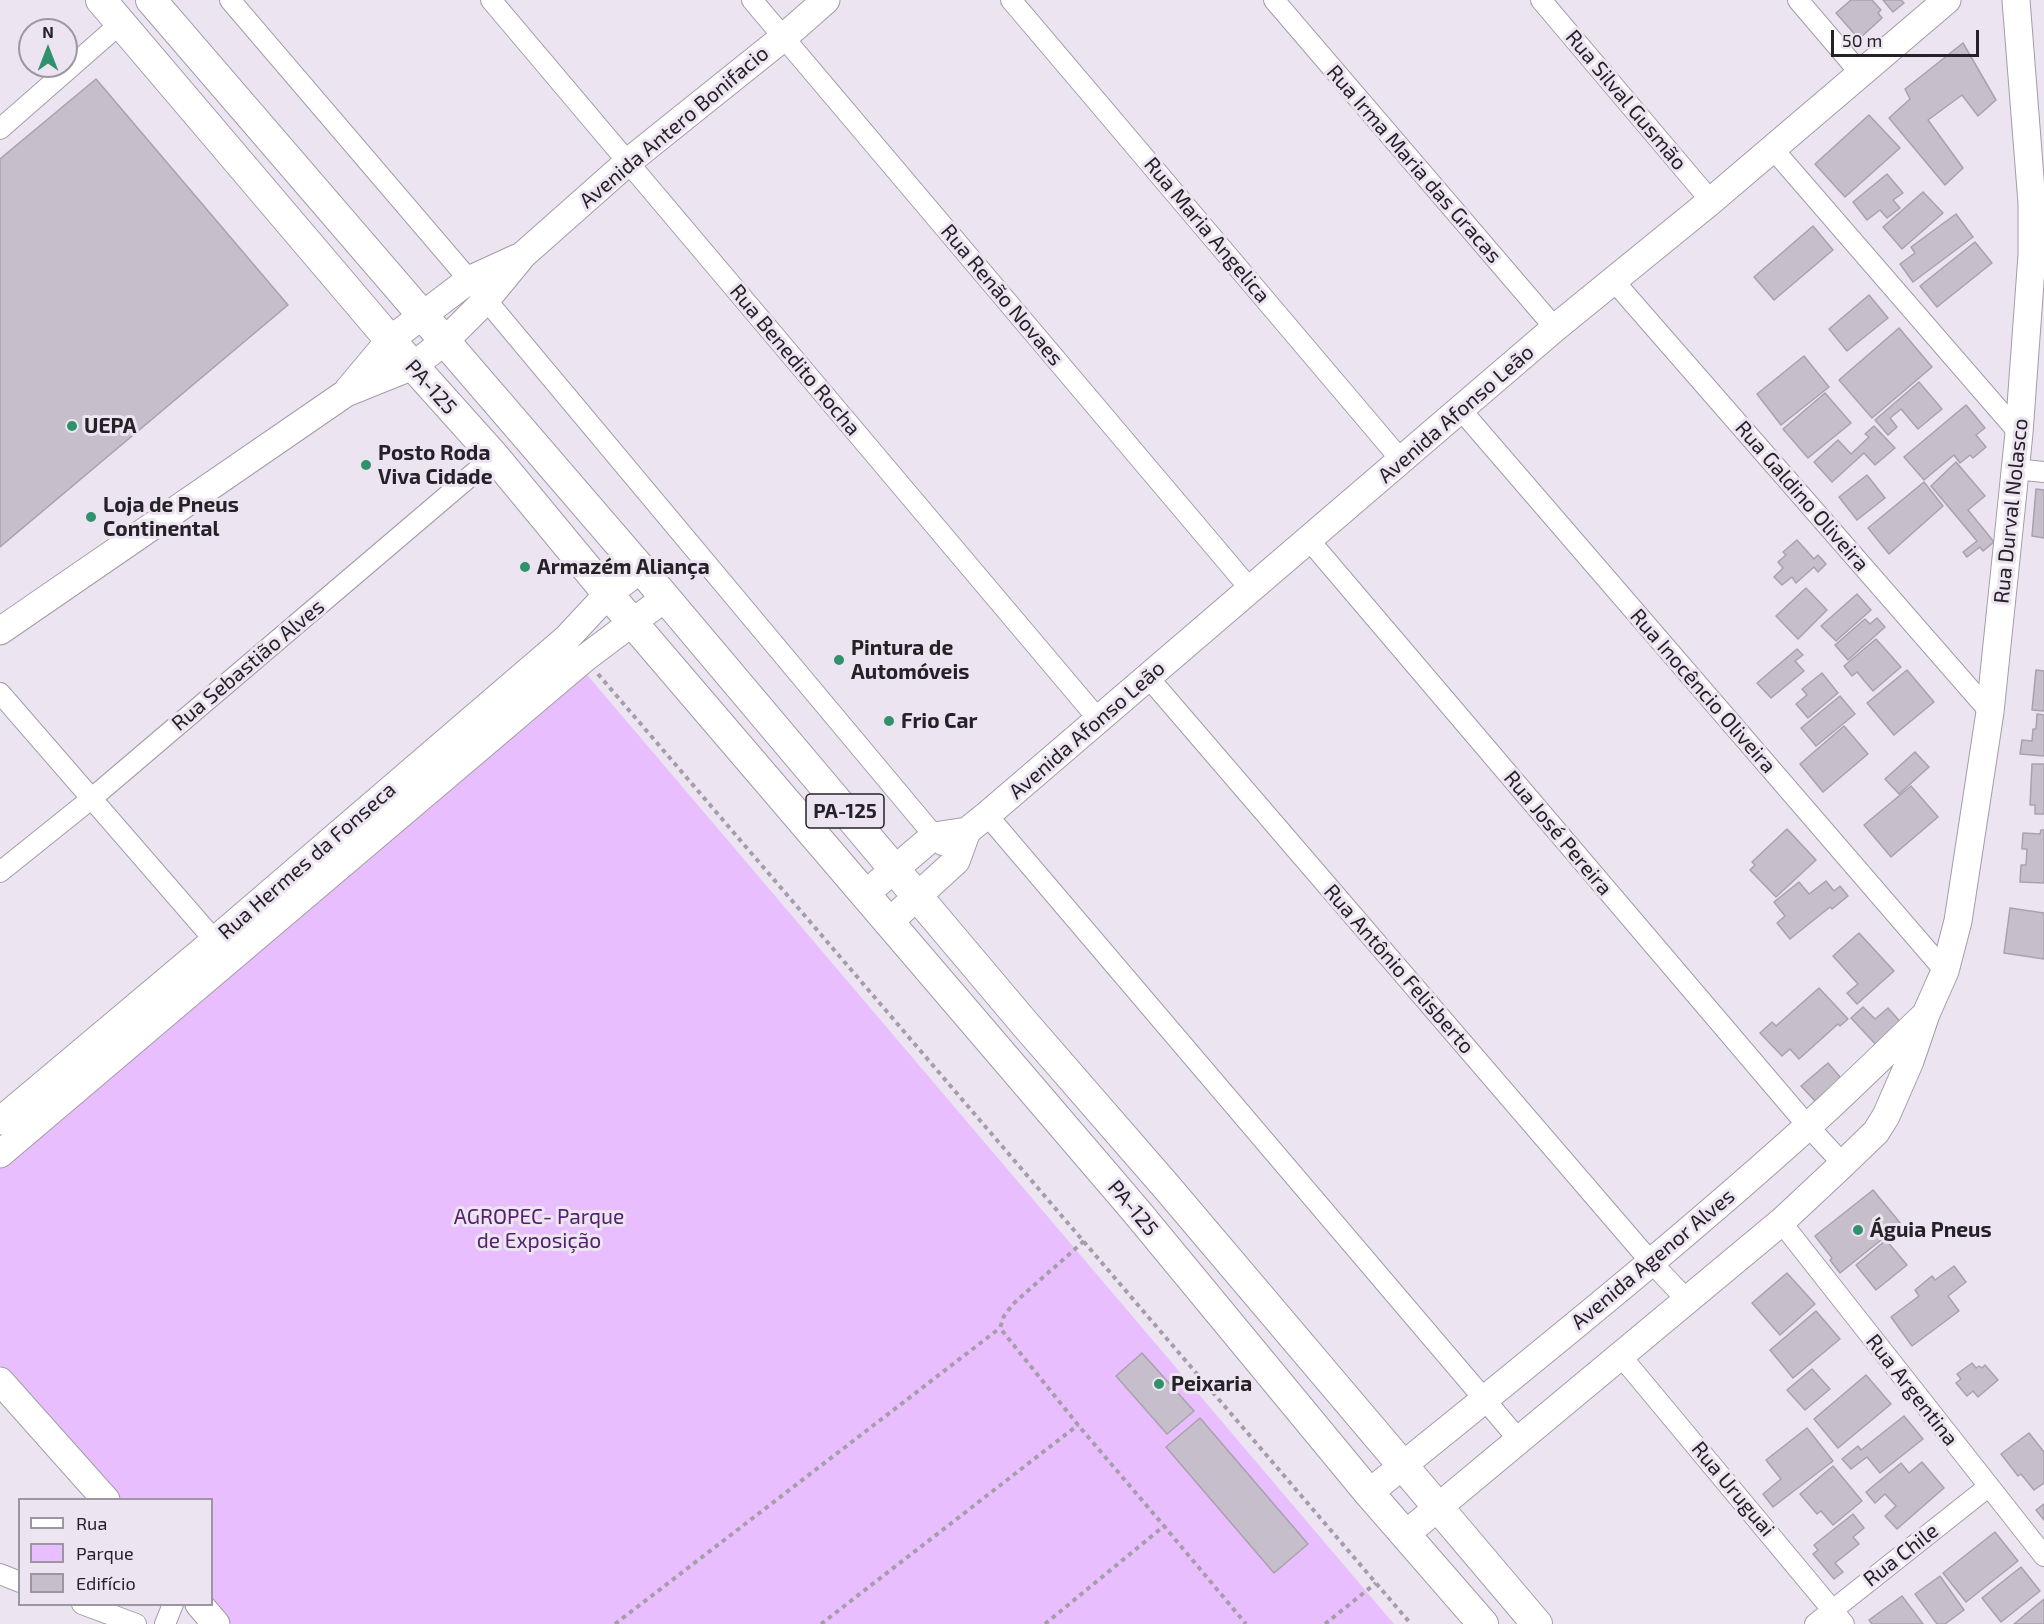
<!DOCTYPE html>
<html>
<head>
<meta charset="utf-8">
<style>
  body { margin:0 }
  #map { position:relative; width:2044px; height:1624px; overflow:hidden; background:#ede4f1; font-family:"Exo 2",sans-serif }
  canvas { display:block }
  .legend { position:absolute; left:18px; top:1498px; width:195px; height:108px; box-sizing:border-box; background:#ede4f1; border:2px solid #9d96a0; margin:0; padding:8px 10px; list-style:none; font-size:18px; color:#252227 }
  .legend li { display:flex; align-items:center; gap:12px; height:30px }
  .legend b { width:30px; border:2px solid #9d96a0 }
  .north { position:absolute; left:18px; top:18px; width:60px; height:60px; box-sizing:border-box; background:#ede4f1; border:2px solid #9d96a0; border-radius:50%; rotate:0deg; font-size:16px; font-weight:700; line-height:24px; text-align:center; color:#252227 }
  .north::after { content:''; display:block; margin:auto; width:21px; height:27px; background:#30926c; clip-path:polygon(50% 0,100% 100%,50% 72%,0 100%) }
  .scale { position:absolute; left:1831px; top:30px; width:148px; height:27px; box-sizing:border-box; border:3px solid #252227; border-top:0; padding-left:8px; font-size:18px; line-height:21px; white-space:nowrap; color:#252227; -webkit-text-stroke:4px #ede4f1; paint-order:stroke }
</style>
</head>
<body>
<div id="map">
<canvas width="2044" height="1624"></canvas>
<ul class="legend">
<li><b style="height:8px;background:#fff"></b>Rua</li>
<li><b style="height:16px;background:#e8befe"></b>Parque</li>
<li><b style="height:16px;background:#c6becb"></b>Edifício</li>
</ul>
<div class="north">N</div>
<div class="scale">50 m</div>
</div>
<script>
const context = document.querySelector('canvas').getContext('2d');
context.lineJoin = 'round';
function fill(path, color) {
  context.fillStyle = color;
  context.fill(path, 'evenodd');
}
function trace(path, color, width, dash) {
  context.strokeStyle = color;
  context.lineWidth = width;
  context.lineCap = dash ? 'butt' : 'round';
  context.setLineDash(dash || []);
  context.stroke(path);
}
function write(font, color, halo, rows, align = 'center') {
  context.font = font + ' "Exo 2",sans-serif';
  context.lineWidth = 6;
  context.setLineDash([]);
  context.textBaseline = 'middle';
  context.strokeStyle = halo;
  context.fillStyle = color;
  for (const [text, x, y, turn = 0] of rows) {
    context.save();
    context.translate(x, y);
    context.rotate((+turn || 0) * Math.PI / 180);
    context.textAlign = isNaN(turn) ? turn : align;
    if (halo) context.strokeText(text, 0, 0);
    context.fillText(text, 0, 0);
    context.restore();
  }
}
const green = new Path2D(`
  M583 670 1394 1624H227L212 1604V1500L116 1499 0 1368V1169Z`);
const building = new Path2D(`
  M1851 0H1872L1881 10 1878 13 1882 18 1859 39 1836 13Z
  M1883 0H1901L1904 3 1893 12Z
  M1963 43 1996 100 1978 116 1962 95 1928 120 1963 168 1945 185 1889 118 1910 99 1905 89Z
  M96 79 288 305 0 547V159Z
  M1869 115 1900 148 1845 197 1815 164Z
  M1887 174 1903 193 1893 200 1900 208 1887 218 1880 210 1867 220 1853 202Z
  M1923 192 1943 213 1902 249 1883 227Z
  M1956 214 1973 237 1913 282 1900 264 1915 253 1911 247Z
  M1813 226 1833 250 1774 300 1754 277Z
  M1975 242 1992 263 1937 307 1920 286Z
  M1869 295 1888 318 1847 351 1829 329Z
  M1899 328 1932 367 1872 418 1839 380Z
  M1804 356 1829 387 1781 425 1757 394Z
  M1919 382 1942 409 1918 429 1901 409 1890 418 1897 427 1888 435 1875 420Z
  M1825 393 1851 423 1808 458 1783 429Z
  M1966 405 1985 428 1976 435 1986 447 1973 458 1970 455 1960 463 1954 455 1924 480 1904 457Z
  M1874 426 1895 448 1875 465 1864 453 1832 482 1814 462 1838 440 1851 454 1869 437 1865 434Z
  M1956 462 1985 496 1968 510 1994 542 1983 551 1980 547 1967 557 1963 552 1977 541 1931 486Z
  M1867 475 1885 498 1857 520 1839 497Z
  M1924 482 1943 506 1889 554 1868 528Z
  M2036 489 2044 490V538L2032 536Z
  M1797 540 1814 559 1818 555 1826 564 1818 572 1814 567 1796 583 1792 577 1782 585 1774 577 1783 568 1778 562 1786 555 1783 552Z
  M1806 588 1827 610 1798 639 1776 616Z
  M1857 594 1871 610 1836 641 1821 626Z
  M1877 618 1885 627 1848 660 1835 645 1865 619 1870 624Z
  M1876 639 1901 667 1873 691 1857 672 1852 676 1844 666Z
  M1797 649 1803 655 1795 661 1804 671 1771 698 1757 683Z
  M1907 670 1934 702 1894 735 1867 703Z
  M2036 670 2044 671V711L2032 710Z
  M1822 673 1838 693 1808 718 1796 704 1807 695 1802 689Z
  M1840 696 1855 714 1816 746 1801 728Z
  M2037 714 2044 715V756L2020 754 2022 740 2032 741 2033 729H2036Z
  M1844 726 1868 754 1823 792 1800 764Z
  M1915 752 1929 767 1899 794 1885 779Z
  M2032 764H2044V814H2035V805H2030Z
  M1911 786 1938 817 1891 857 1864 825Z
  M1787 829 1816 860 1776 897 1750 870 1755 865 1752 862Z
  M2041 830H2044V883L2020 882 2021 865H2026L2027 849H2022L2023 833 2040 834Z
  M1826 881 1834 891 1840 886 1848 896 1832 909 1830 907 1790 939 1777 923 1785 916 1774 902 1799 882 1809 894Z
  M2010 908 2044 913V959L2004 953Z
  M1859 933 1894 971 1857 1004 1847 993 1858 984 1833 956Z
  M1819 988 1848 1019 1840 1026 1838 1024 1799 1059 1790 1049 1782 1056 1760 1033 1772 1022 1776 1026Z
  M1863 1007 1875 1019 1888 1008 1904 1026 1879 1048 1851 1018Z
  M1828 1063 1841 1078 1815 1101 1801 1086Z
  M1873 1190 1901 1224 1840 1273 1830 1260 1832 1258 1815 1236Z
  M1886 1240 1907 1265 1876 1290 1856 1265Z
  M1954 1266 1966 1282 1948 1296 1959 1311 1912 1346 1891 1317 1919 1296 1915 1290 1932 1276 1935 1280Z
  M1787 1273 1815 1304 1780 1335 1752 1303Z
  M1816 1311 1840 1339 1793 1378 1770 1350Z
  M1142 1353 1194 1411 1167 1434 1116 1376Z
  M1972 1363 1976 1368 1979 1366 1982 1368 1985 1365 1998 1380 1978 1397 1973 1391 1967 1396 1956 1383 1961 1379 1957 1374Z
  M1812 1369 1830 1389 1805 1410 1787 1390Z
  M1866 1375 1891 1404 1838 1448 1814 1419Z
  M1904 1416 1923 1439 1880 1473 1867 1457 1851 1469 1842 1459 1858 1446 1861 1450Z
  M1200 1418 1308 1544 1274 1573 1166 1447Z
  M1807 1428 1833 1461 1773 1507 1763 1494 1781 1479 1766 1460Z
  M2029 1433 2044 1452V1483L2034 1490 2021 1474 2018 1476 2001 1454Z
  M1922 1462 1944 1488 1897 1529 1885 1516 1896 1506 1885 1494 1875 1503 1866 1492 1901 1463 1909 1473Z
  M1833 1466 1862 1501 1833 1525 1821 1511 1817 1514 1800 1494Z
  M2044 1504V1520L2036 1510Z
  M1853 1514 1864 1528 1853 1537 1859 1544 1835 1563 1843 1572 1834 1579 1813 1554 1818 1550 1814 1545Z
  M1995 1532 2018 1561 1966 1602 1943 1573Z
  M2021 1567 2040 1591 2001 1622 1982 1598Z
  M1940 1576 1964 1610 1945 1624H1937L1915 1594Z
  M1902 1596 1923 1624H1872L1869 1620Z
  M2044 1599V1624H2014Z`);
const path = new Path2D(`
  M598 674 1411 1624
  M1084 1241 1013 1304 1004 1316 1000 1328 1078 1425 1164 1526
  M615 1624 1000 1328
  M821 1624 1078 1425
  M1045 1624 1164 1526 1246 1624
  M1325 1624 1376 1583`);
const street = new Path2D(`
  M230 0 477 289 942 845
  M491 0 1099 720
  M752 0 1251 590
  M1011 0 1402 461
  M1274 0 1555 328
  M1541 0 1711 201
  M1798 0 1861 74
  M0 129 121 23
  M1773 149 2019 433
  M1613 280 1990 712
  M1461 410 1945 971
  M2015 469 2044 472
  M1309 540 1807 1125 1843 1164
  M1148 677 1650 1261 1687 1300
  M0 693 223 950
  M987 815 1519 1440
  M0 872 91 799 494 456
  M1781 1222 2044 1556
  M1620 1355 1844 1624
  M0 1574 20 1582
  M82 1604 136 1624
  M165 1624 173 1604
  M1815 1624 1988 1487`);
const secondary = new Path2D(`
  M348 390 390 340 469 280 517 258
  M0 631 346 393 413 366 445 341 486 300 523 255 628 162 784 37 826 0
  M864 895 934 836 967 831 987 815 1555 328 1711 201 1947 0
  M888 923 956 861 967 831
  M0 1121 214 941 567 638 608 594 641 569
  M0 1154 585 658 665 598
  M0 1381 106 1500
  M1369 1493C1524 1367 1681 1242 1828 1108 1860 1078 1892 1047 1923 1017
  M1406 1534 1781 1222 1843 1164 1876 1132 1886 1116 1910 1061 1926 1014 1945 971 1958 921 1990 712 2007 549 2019 433 2032 255V203L2016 0
  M199 1604 216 1624`);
const primary = new Path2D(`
  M101 0 390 340 494 456 608 594 1136 1211 1369 1493 1483 1624
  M151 0 641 569 1025 1024 1165 1185 1537 1624`);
const markers = [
  [72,426,6,"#30926c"],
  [366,465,6,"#30926c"],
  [91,517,6,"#30926c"],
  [525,567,6,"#30926c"],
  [839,660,6,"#30926c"],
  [889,721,6,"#30926c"],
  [1858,1230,6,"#30926c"],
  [1159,1384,6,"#30926c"]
];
const shields = [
  [845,811,78]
];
const shieldNames = [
  ["PA-125",845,811]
];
const streetNames = [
  ["Rua Silval Gusmão",1626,100,50],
  ["Avenida Antero Bonifacio",674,127,-40],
  ["Rua Irma Maria das Gracas",1414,164,49],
  ["Rua Maria Angelica",1207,230,50],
  ["Rua Renão Novaes",1002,295,50],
  ["Rua Benedito Rocha",795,360,50],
  ["PA-125",431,387,48],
  ["Avenida Afonso Leão",1456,414,-41],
  ["Rua Galdino Oliveira",1802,496,49],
  ["Rua Durval Nolasco",2011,511,-84],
  ["Rua Sebastião Alves",248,665,-40],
  ["Rua Inocêncio Oliveira",1703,691,49],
  ["Avenida Afonso Leão",1087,730,-41],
  ["Rua José Pereira",1558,833,50],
  ["Rua Hermes da Fonseca",307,861,-41],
  ["Rua Antônio Felisberto",1399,969,49],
  ["PA-125",1133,1208,50],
  ["Avenida Agenor Alves",1653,1259,-40],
  ["Rua Argentina",1912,1390,52],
  ["Rua Uruguai",1733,1489,50],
  ["Rua Chile",1901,1555,-38]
];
const poiNames = [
  ["UEPA",84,426],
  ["Posto Roda",378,453],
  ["Viva Cidade",378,477],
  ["Loja de Pneus",103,505],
  ["Continental",103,529],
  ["Armazém Aliança",537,567],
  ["Pintura de",851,648],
  ["Automóveis",851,672],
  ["Frio Car",901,721],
  ["Águia Pneus",1870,1230],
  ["Peixaria",1171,1384]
];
const parkNames = [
  ["AGROPEC- Parque",539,1217],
  ["de Exposição",539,1241]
];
fill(green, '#e8befe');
fill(building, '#c6becb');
trace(building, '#a9a1ad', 1.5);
trace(street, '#a49ca8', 22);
trace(secondary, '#a49ca8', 29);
trace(primary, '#a49ca8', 32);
trace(path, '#a59ea8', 4, [4.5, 4.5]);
trace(street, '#fff', 20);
trace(secondary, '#fff', 27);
trace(primary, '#fff', 30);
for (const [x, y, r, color] of markers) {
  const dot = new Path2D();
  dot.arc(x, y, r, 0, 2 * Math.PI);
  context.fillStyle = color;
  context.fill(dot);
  trace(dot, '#ede4f1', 2);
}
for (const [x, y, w] of shields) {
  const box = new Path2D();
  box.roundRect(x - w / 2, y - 17, w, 34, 4.5);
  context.fillStyle = '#ede4f1';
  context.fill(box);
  trace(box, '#252227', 1.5);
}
write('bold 20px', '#252227', null, shieldNames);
write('21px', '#252227', '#ede4f1', streetNames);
write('bold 21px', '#252227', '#ede4f1', poiNames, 'left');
write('21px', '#55216c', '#ede4f1', parkNames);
</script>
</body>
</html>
